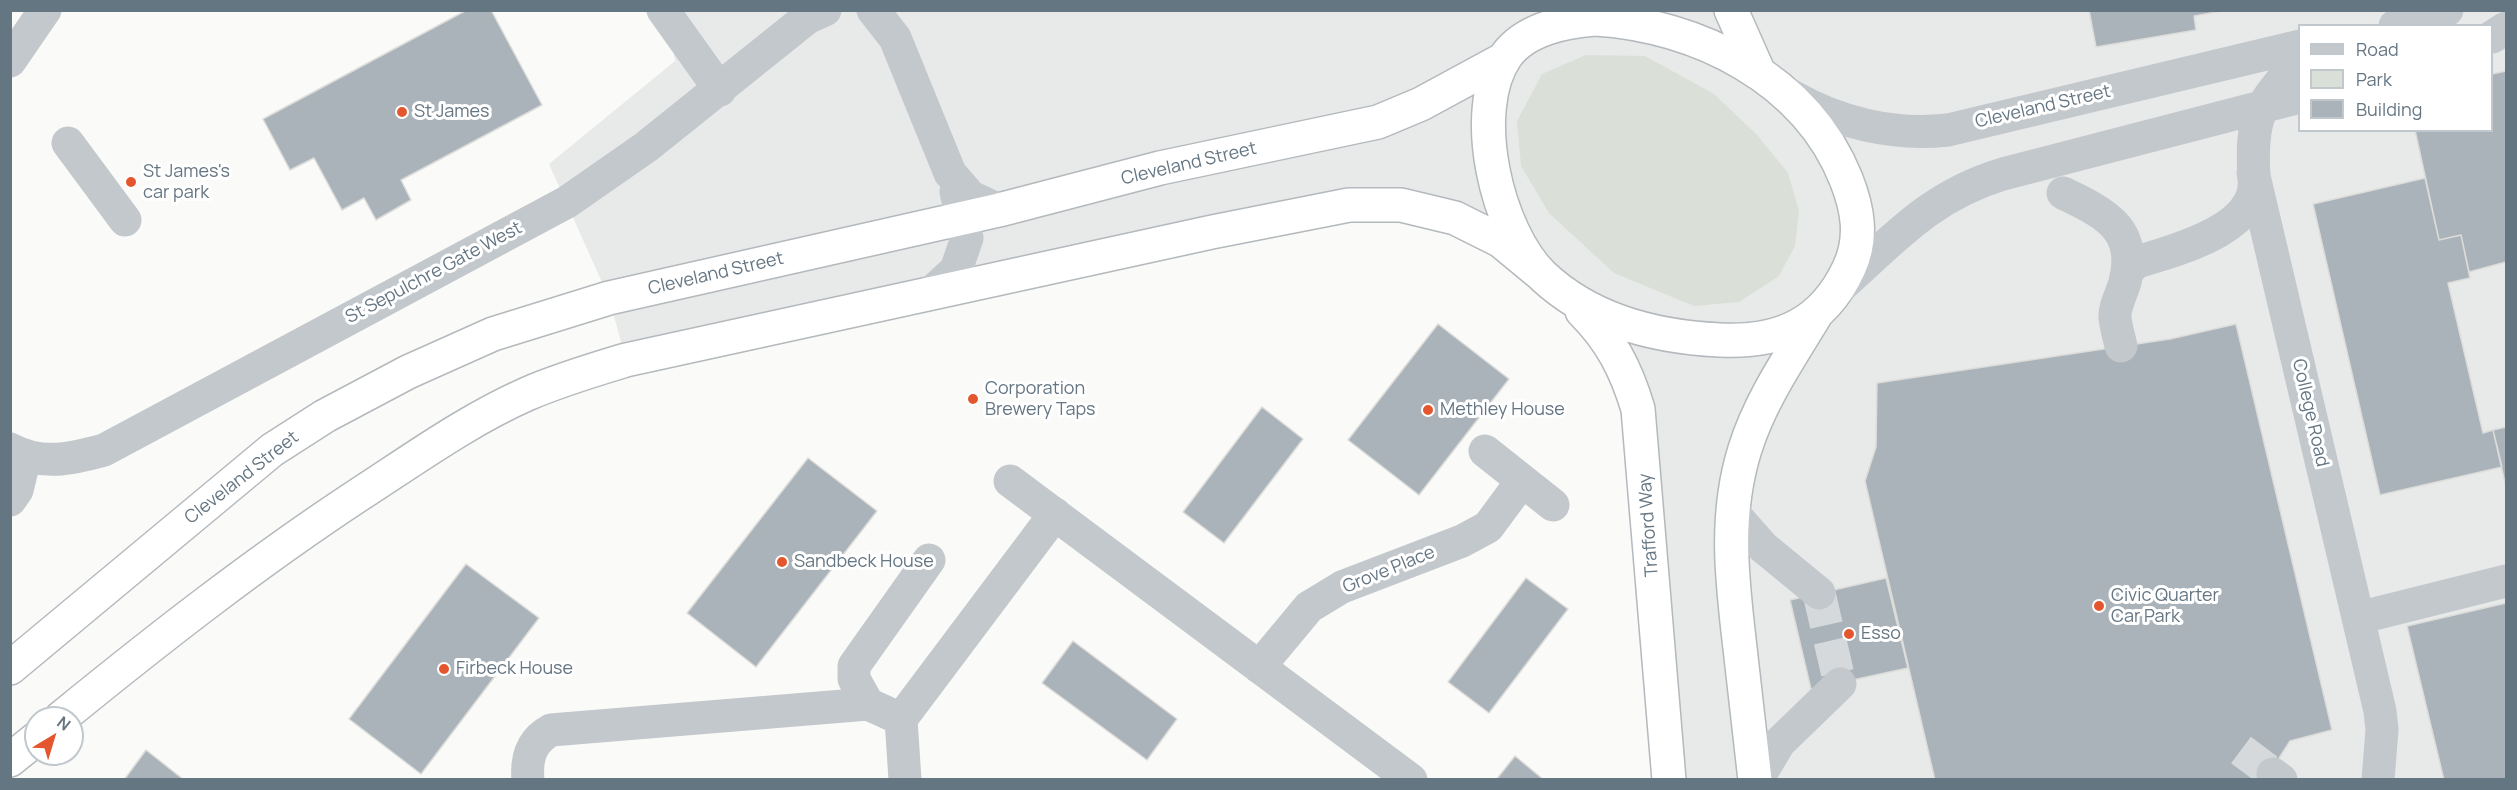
<!DOCTYPE html>
<html>
<head>
<meta charset="utf-8">
<style>
  body { margin:0 }
  #map { position:relative; width:2517px; height:790px; overflow:hidden; background:#fafaf8; font-family:Manrope,sans-serif }
  canvas { display:block }
  .frame { position:absolute; inset:0; border:12px solid #657683; pointer-events:none }
  .legend { position:absolute; left:2298px; top:24px; width:195px; height:108px; box-sizing:border-box; background:#fff; border:2px solid #c1c8cd; margin:0; padding:8px 10px; list-style:none; font-size:18px; color:#657683 }
  .legend li { display:flex; align-items:center; gap:12px; height:30px }
  .legend b { width:30px; border:2px solid #c1c8cd }
  .north { position:absolute; left:24px; top:706px; width:60px; height:60px; box-sizing:border-box; background:#fff; border:2px solid #c1c8cd; border-radius:50%; rotate:38deg; font-size:16px; font-weight:700; line-height:24px; text-align:center; color:#657683 }
  .north::after { content:''; display:block; margin:auto; width:21px; height:27px; background:#e4572e; clip-path:polygon(50% 0,100% 100%,50% 72%,0 100%) }
</style>
</head>
<body>
<div id="map">
<canvas width="2517" height="790"></canvas>
<div class="frame"></div>
<ul class="legend">
<li><b style="height:8px;background:#c3c8cc"></b>Road</li>
<li><b style="height:16px;background:#dadfd7"></b>Park</li>
<li><b style="height:16px;background:#aab3b9"></b>Building</li>
</ul>
<div class="north">N</div>
</div>
<script>
const context = document.querySelector('canvas').getContext('2d');
context.lineJoin = 'round';
function fill(path, color) {
  context.fillStyle = color;
  context.fill(path, 'evenodd');
}
function trace(path, color, width, dash) {
  context.strokeStyle = color;
  context.lineWidth = width;
  context.lineCap = dash ? 'butt' : 'round';
  context.setLineDash(dash || []);
  context.stroke(path);
}
function write(font, color, halo, rows, align = 'center') {
  context.font = font + ' Manrope,sans-serif';
  context.lineWidth = 6;
  context.setLineDash([]);
  context.textBaseline = 'middle';
  context.strokeStyle = halo;
  context.fillStyle = color;
  for (const [text, x, y, turn = 0] of rows) {
    context.save();
    context.translate(x, y);
    context.rotate((+turn || 0) * Math.PI / 180);
    context.textAlign = isNaN(turn) ? turn : align;
    if (halo) context.strokeText(text, 0, 0);
    context.fillText(text, 0, 0);
    context.restore();
  }
}
const built = new Path2D(`
  M666 11H2506V779H1669L1638 409 1565 295 1401 205 626 360 609 298 549 164 675 61ZM2300 26H2492V130H2300Z`);
const green = new Path2D(`
  M1586 55 1645 56 1714 94 1757 135 1788 173 1799 211 1795 246 1779 276 1739 302 1694 306 1614 273 1549 213 1521 166 1517 121 1542 74Z`);
const building = new Path2D(`
  M467 10H491L542 105 401 180 411 200 376 220 364 198 342 210 314 158 290 170 263 119Z
  M2089 10H2228L2194 16 2196 30 2096 47Z
  M2506 71V262L2469 272 2461 235 2439 240 2415 130H2492V74Z
  M2425 178 2439 240 2461 235 2470 278 2448 283 2483 433 2493 430 2502 467 2380 495 2313 204Z
  M1438 324 1509 379 1419 495 1348 440Z
  M2236 324 2332 730 2290 741 2265 780H1935L1865 481 1876 447 1877 383 2170 339Z
  M1262 407 1303 439 1224 543 1183 512Z
  M2506 427V487L2493 430Z
  M808 458 877 511 756 667 687 613Z
  M466 564 539 618 421 774 349 719Z
  M1526 578 1568 609 1489 713 1448 682Z
  M1886 578 1908 668 1811 689 1790 600Z
  M2506 603V780H2444L2407 626Z
  M1073 641 1177 719 1147 760 1042 683Z
  M146 750 184 780H124Z
  M1515 756 1544 780H1496Z`);
const minorTunnel = new Path2D(`
  M1819 593 1840 684
  M2241 750 2273 774`);
const minor = new Path2D(`
  M663 10 720 90
  M873 10 895 38 950 173 971 197 999 210
  M2395 26 2447 10
  M2492 37 2506 28
  M2300 58C2262 105 2250 112 2254 176L2380 711 2382 730 2378 780
  M10 61 45 10
  M1790 95C1838 123 1893 136 1948 130L2300 46
  M68 143 125 220
  M2063 193C2105 213 2138 229 2125 282 2122 293 2114 307 2115 318 2116 327 2119 337 2121 346
  M2127 271 2137 262C2174 251 2267 227 2253 173
  M1839 288C1894 239 1930 196 2003 174L2300 97
  M931 293 956 270 967 238 956 192
  M10 449C42 466 71 459 104 450L567 202 646 147 807 18 825 10
  M1485 451 1553 505
  M1010 481 1411 780
  M10 500 17 490 25 457
  M1733 513 1763 547 1819 593
  M2358 618 2506 581
  M1259 667 1309 607 1342 587 1462 541 1488 527 1522 481
  M868 704 854 679V666L929 560
  M2273 774 2281 780
  M528 780C526 758 531 741 551 730L868 704 901 719
  M905 780 901 719 1055 514
  M1757 780 1779 743 1840 684`);
const highway = new Path2D(`
  M1731 10 1759 73
  M1595 19C1698 25 1806 79 1846 179 1858 209 1863 238 1849 268 1823 324 1780 343 1720 340 1655 337 1591 321 1543 276 1497 232 1468 111 1506 56 1525 29 1566 21 1595 19Z
  M1582 311C1611 340 1626 369 1638 409L1669 780
  M10 668 272 450 325 416 408 372 493 334 609 298 999 210 1160 168 1378 122 1421 104 1504 59
  M61 718C158 639 255 563 360 494 414 459 468 420 527 394 559 380 593 370 626 360L1212 232 1349 205H1401L1455 218 1501 241 1541 274
  M10 760 36 739
  M1755 780C1750 736 1745 692 1740 648 1732 581 1724 515 1745 449 1760 401 1789 359 1815 316`);
const markers = [
  [402,112,6,"#e4572e"],
  [131,182,6,"#e4572e"],
  [973,399,6,"#e4572e"],
  [1428,410,6,"#e4572e"],
  [782,562,6,"#e4572e"],
  [2099,606,6,"#e4572e"],
  [1849,634,6,"#e4572e"],
  [444,669,6,"#e4572e"]
];
const streetNames = [
  ["Cleveland Street",2043,107,-13],
  ["Cleveland Street",1189,164,-13],
  ["St Sepulchre Gate West",434,273,-28],
  ["Cleveland Street",716,274,-13],
  ["College Road",2310,413,77],
  ["Cleveland Street",242,478,-38],
  ["Trafford Way",1649,525,-94],
  ["Grove Place",1389,570,-22]
];
const poiNames = [
  ["St James",414,112],
  ["St James's",143,172],
  ["car park",143,193],
  ["Corporation",985,389],
  ["Brewery Taps",985,410],
  ["Methley House",1440,410],
  ["Sandbeck House",794,562],
  ["Civic Quarter",2111,596],
  ["Car Park",2111,617],
  ["Esso",1861,634],
  ["Firbeck House",456,669]
];
fill(built, '#e8e9e9');
fill(green, '#dadfd7');
fill(building, '#aab3b9');
trace(building, '#dcdcda', 1.5);
trace(minorTunnel, '#d5d9db', 33, [33, 16]);
trace(highway, '#b4b9bd', 36);
trace(minor, '#c3c8cc', 33);
trace(highway, '#fff', 33);
for (const [x, y, r, color] of markers) {
  const dot = new Path2D();
  dot.arc(x, y, r, 0, 2 * Math.PI);
  context.fillStyle = color;
  context.fill(dot);
  trace(dot, '#fff', 2);
}
write('18px', '#657683', '#fff', streetNames);
write('18px', '#657683', '#fff', poiNames, 'left');
</script>
</body>
</html>
